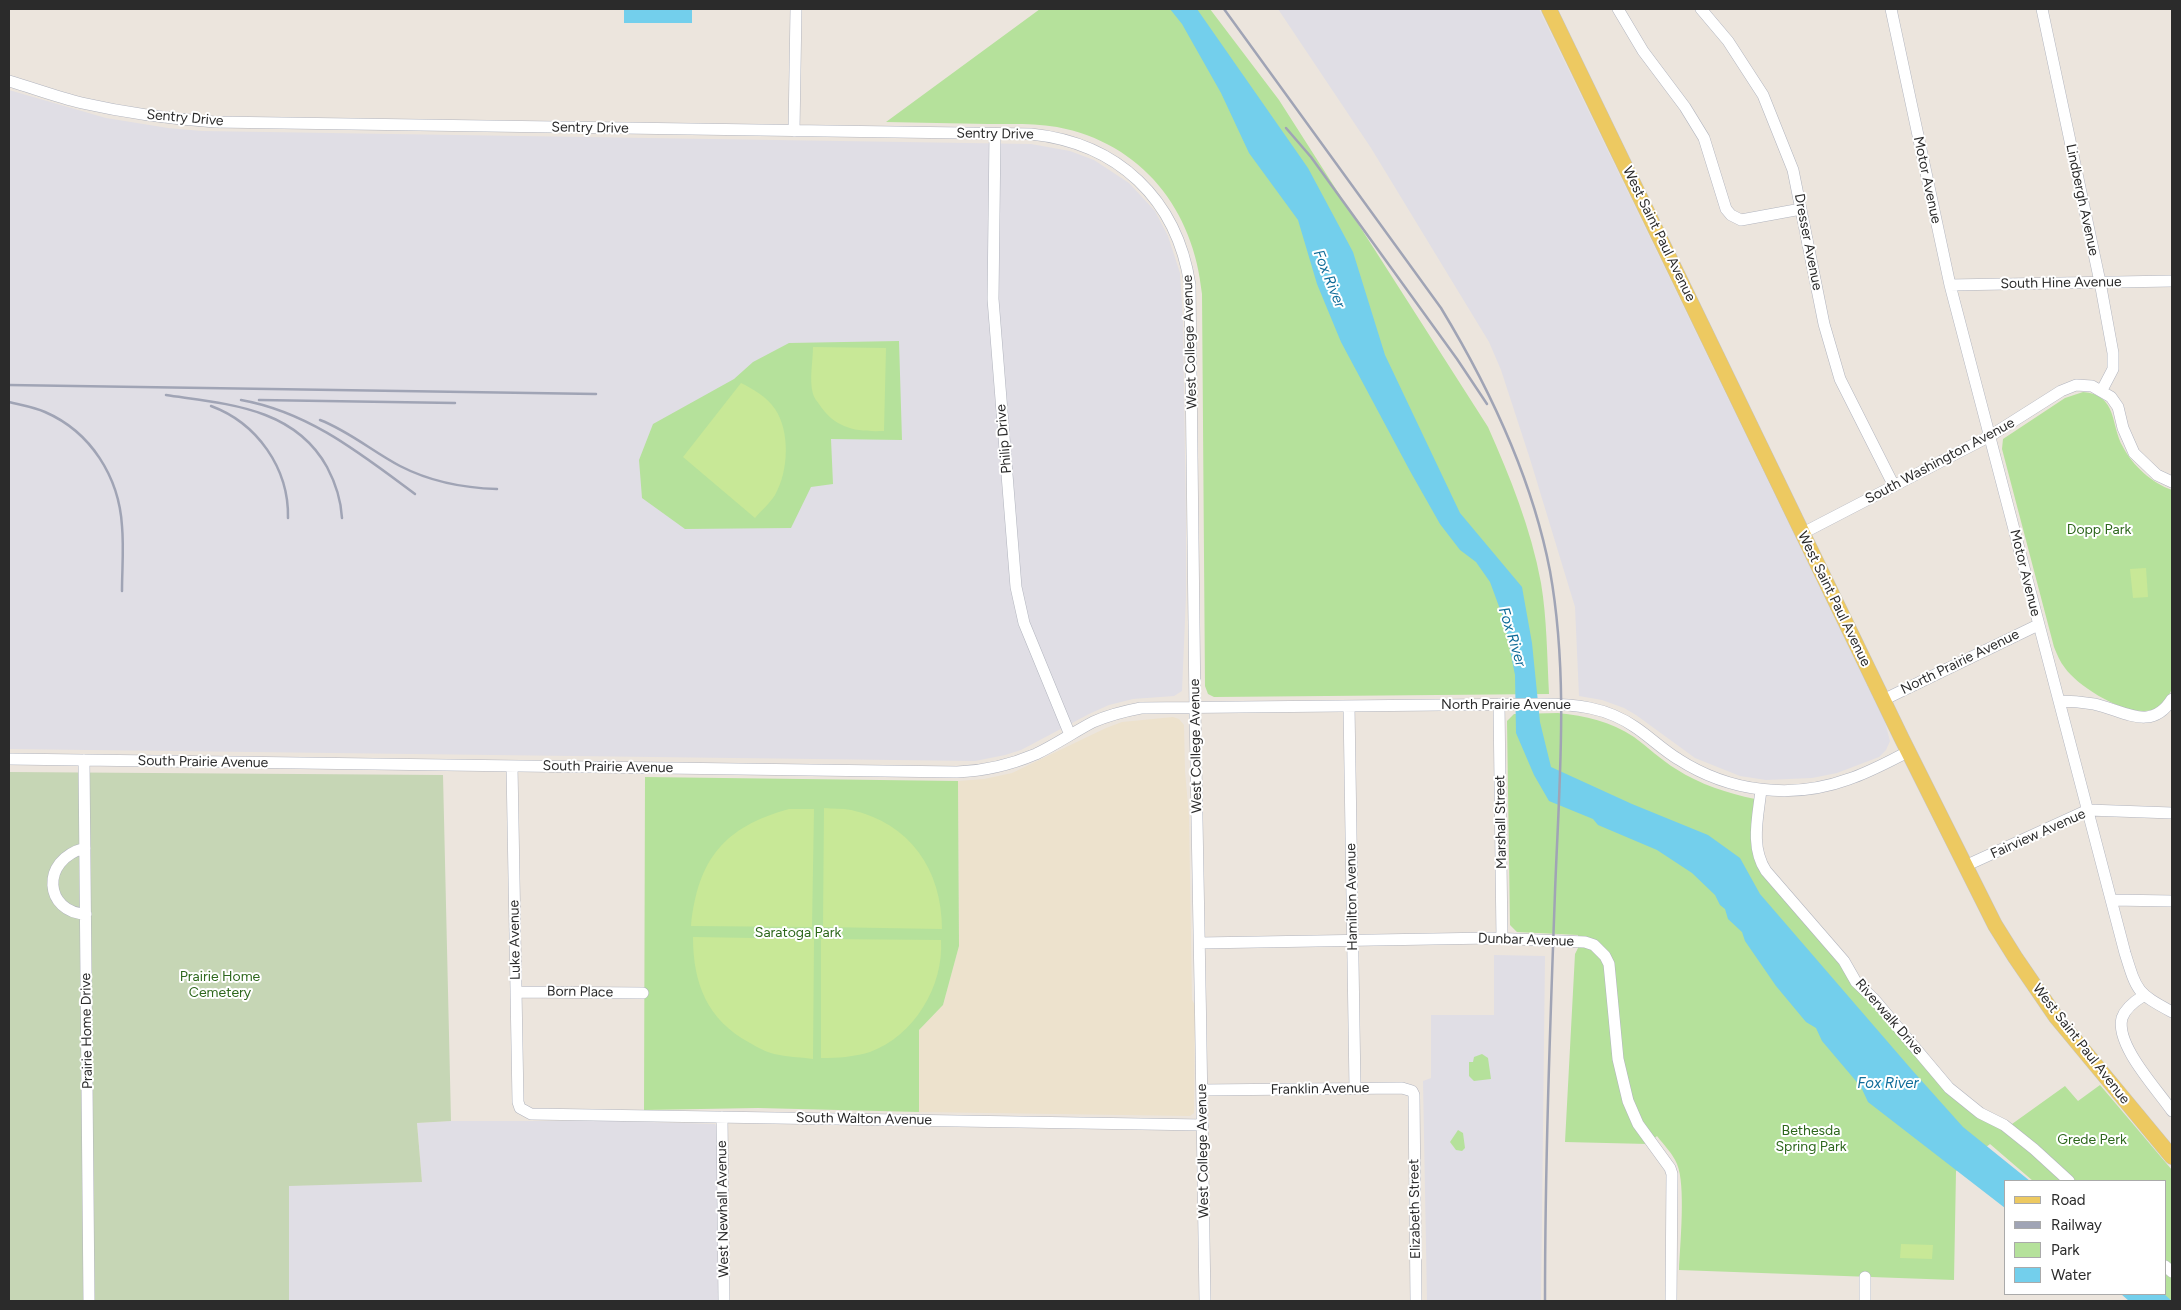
<!DOCTYPE html>
<html>
<head>
<meta charset="utf-8">
<style>
  body { margin:0 }
  #map { position:relative; width:2181px; height:1310px; overflow:hidden; background:#ece5dd; font-family:Figtree,sans-serif }
  canvas { display:block }
  .frame { position:absolute; inset:0; border:10px solid #2b2b2b; pointer-events:none }
  .legend { position:absolute; left:2004px; top:1180px; width:162px; height:115px; box-sizing:border-box; background:#fff; border:1px solid #aaa; margin:0; padding:6px 9px; list-style:none; font-size:15px; color:#2b2b2b }
  .legend li { display:flex; align-items:center; gap:10px; height:25px }
  .legend b { width:25px; border:1px solid #aaa }
</style>
</head>
<body>
<div id="map">
<canvas width="2181" height="1310"></canvas>
<div class="frame"></div>
<ul class="legend">
<li><b style="height:6px;background:#edc961"></b>Road</li>
<li><b style="height:6px;background:#a0a4b5"></b>Railway</li>
<li><b style="height:14px;background:#b5e19b"></b>Park</li>
<li><b style="height:14px;background:#73cfec"></b>Water</li>
</ul>
</div>
<script>
const context = document.querySelector('canvas').getContext('2d');
context.lineJoin = 'round';
function fill(path, color) {
  context.fillStyle = color;
  context.fill(path, 'evenodd');
}
function trace(path, color, width, dash) {
  context.strokeStyle = color;
  context.lineWidth = width;
  context.lineCap = dash ? 'butt' : 'round';
  context.setLineDash(dash || []);
  context.stroke(path);
}
function write(font, color, halo, rows, align = 'center') {
  context.font = font + ' Figtree,sans-serif';
  context.lineWidth = 4;
  context.setLineDash([]);
  context.textBaseline = 'middle';
  context.strokeStyle = halo;
  context.fillStyle = color;
  for (const [text, x, y, turn = 0] of rows) {
    context.save();
    context.translate(x, y);
    context.rotate((+turn || 0) * Math.PI / 180);
    context.textAlign = isNaN(turn) ? turn : align;
    if (halo) context.strokeText(text, 0, 0);
    context.fillText(text, 0, 0);
    context.restore();
  }
}
const industrial = new Path2D(`
  M1278 9H1539L1885 722 1890 741 1886 750 1879 757 1837 773 1812 778 1766 780 1740 776 1695 758 1636 715 1624 708 1602 700 1579 696 1575 607 1530 459 1501 370 1489 342 1371 148Z
  M9 90 106 118 168 128 202 131 1031 144 1070 151 1094 160 1129 183 1155 211 1168 236 1180 273 1183 320 1186 526V597L1182 691 1174 696 1133 699 1109 705 1089 714 1021 750 1005 755 975 761 9 749Z
  M1494 955 1545 956 1541 1301H1427L1423 1081 1431 1078V1015H1494Z
  M451 1121H613L715 1124 717 1128 718 1301H289V1185L422 1182 417 1123Z`);
const education = new Path2D(`
  M1173 717 1179 719 1184 725 1185 771 1189 816 1192 1000 1195 1005 1194 1113 1190 1116 919 1112V1030L943 1005 959 946 958 781 984 779 1012 773 1106 728 1122 722Z`);
const green = new Path2D(`
  M1040 9H1210L1279 100 1488 427C1510 477 1531 528 1541 583 1547 619 1547 657 1549 694L1214 697 1208 694 1205 686 1202 294C1194 210 1142 143 1057 127 1034 123 1011 124 988 124 954 123 920 123 886 122Z
  M899 341 902 440 831 439 833 484 811 487 791 528 685 529 642 498 639 460 653 424 734 379 753 362 789 343Z
  M2083 392C2118 395 2110 424 2123 447 2133 466 2152 483 2172 490V689C2169 695 2165 703 2159 707 2135 723 2079 688 2065 668 2060 662 2057 654 2054 647L2002 449 2003 439 2065 398Z
  M1558 713C1586 716 1610 721 1634 737 1648 747 1661 760 1676 769 1701 785 1727 793 1755 799L1754 858 1869 999 1958 1101 2012 1124 2065 1086 2078 1101 2100 1085 2172 1170V1301L2161 1294H2165V1181H2033L1990 1144 1956 1171 1954 1280 1679 1270C1680 1245 1686 1185 1677 1164 1673 1154 1664 1145 1657 1136L1648 1144 1565 1142 1575 954 1578 948V935L1517 932 1510 925 1507 721 1514 714Z
  M645 777 958 781 959 946 943 1005 919 1030V1112L758 1108 644 1110Z
  M1482 1054 1488 1058 1491 1079 1474 1081 1469 1076V1062H1473L1474 1057Z
  M1458 1130 1463 1133 1465 1148 1462 1151 1456 1150 1450 1142Z`);
const cemetery = new Path2D(`
  M9 772 443 775 451 1121 417 1123 422 1182 289 1186V1301H9Z`);
const pitch = new Path2D(`
  M813 347 886 348 884 431C857 432 835 429 819 404 817 401 814 398 813 394 809 380 813 361 813 347Z
  M741 383C753 389 767 397 775 409 790 431 789 471 775 495 770 503 761 511 755 518L683 457Z
  M2146 568 2148 597 2133 598 2130 569Z
  M824 808C833 809 842 808 851 810 910 823 942 870 942 929L823 927Z
  M789 809H814L812 927 691 926C698 859 724 827 789 809Z
  M693 937 814 939 813 1059C800 1057 787 1057 774 1054 766 1052 757 1047 750 1043 707 1020 693 983 693 937Z
  M821 939 941 940C944 986 914 1036 870 1052 854 1057 837 1058 821 1058Z
  M1901 1244 1933 1245 1932 1259 1900 1258Z`);
const water = new Path2D(`
  M624 9H692V23H624Z
  M1170 9H1197L1308 168 1353 252 1385 355 1460 513 1522 587 1532 643 1540 722 1551 767 1632 804 1708 835 1740 858 1760 894 1912 1070 1963 1127 2030 1181H2005V1208L1868 1102 1861 1087 1822 1041 1816 1028 1806 1022 1776 986 1745 941 1742 932 1728 919 1725 909 1720 905 1715 895 1692 873 1657 850 1598 825 1593 819 1549 801 1534 775 1516 733 1515 675 1504 620 1490 582 1476 562 1460 550 1440 524 1410 471 1341 342 1317 284 1298 220 1249 153 1221 93 1182 24Z
  M2121 1294H2164L2172 1301H2129Z`);
const minor = new Path2D(`
  M1618 9 1643 51 1685 107 1704 138 1726 209 1731 215 1741 220 1801 209
  M1701 9 1728 41 1763 95 1793 170 1824 324 1840 379 1894 486
  M1891 9 1950 285 2125 953C2137 992 2137 993 2172 1012
  M2042 9 2100 282 2113 353V369L2102 390
  M9 81C33 88 57 97 82 103 126 113 170 119 215 122L1031 134C1118 143 1177 199 1190 285 1193 426 1192 568 1195 709 1198 906 1203 1104 1205 1301
  M794 131 796 9
  M995 134 993 299 1016 587 1024 623 1070 735
  M1950 285 2172 281
  M1803 533 1990 436 2061 391 2076 385 2092 386 2111 397 2118 407 2123 428 2134 453 2157 475 2172 482
  M1883 700 2038 625
  M2059 701C2070 701 2082 702 2094 704 2123 710 2151 733 2172 699
  M1499 704 1502 939
  M1349 706 1355 1088
  M9 759 957 772C985 771 1010 765 1036 754 1055 745 1074 732 1093 722 1109 715 1125 711 1141 708L1541 704C1575 704 1606 707 1635 727 1650 737 1663 750 1678 759 1729 792 1792 800 1849 779 1870 772 1889 761 1908 752
  M84 760 89 1301
  M512 766 518 1102 520 1108 531 1114 1203 1125
  M1761 790C1758 817 1750 847 1766 871L1844 961 1856 982 1874 999 1949 1088 1980 1113 2004 1125 2034 1149 2069 1181
  M85 848C39 860 45 913 86 914
  M1965 866 2088 810 2172 813
  M2111 900 2172 901
  M1200 943 1491 938 1585 942 1594 945 1605 956 1609 964 1618 1059 1628 1101 1638 1124 1670 1168 1672 1174 1671 1301
  M516 992 643 993
  M2143 996C2135 1001 2125 1009 2122 1018 2115 1045 2157 1089 2172 1111
  M1203 1090 1402 1088 1412 1091 1414 1095 1416 1301
  M722 1117 724 1301
  M2165 1266 2172 1272
  M1865 1301V1277`);
const major = new Path2D(`
  M1549 9 1902 739 1995 925 2015 957 2056 1017 2172 1157`);
const rail = new Path2D(`
  M1224 9 1441 308C1490 389 1532 477 1550 571 1569 677 1559 785 1555 892 1550 1029 1545 1165 1545 1301
  M1286 128 1311 157 1457 359 1487 404
  M9 385 596 394
  M166 395C226 404 294 407 327 467 336 484 341 499 342 518
  M241 400C309 412 361 454 415 494
  M259 400 455 403
  M9 402C21 405 34 407 45 412 91 432 119 477 122 526 124 548 122 570 122 591
  M211 406C257 423 289 468 288 518
  M320 420C349 431 373 452 400 466 431 482 462 488 497 489`);
const streetNames = [
  ["Sentry Drive",185,118,5],
  ["Sentry Drive",590,128,1],
  ["Sentry Drive",995,134,1],
  ["Motor Avenue",1927,180,78],
  ["Lindbergh Avenue",2082,200,78],
  ["West Saint Paul Avenue",1659,234,64],
  ["Dresser Avenue",1808,242,79],
  ["South Hine Avenue",2061,283,-1],
  ["West College Avenue",1190,342,-92],
  ["Philip Drive",1004,439,-95],
  ["South Washington Avenue",1940,461,-28],
  ["Motor Avenue",2025,573,76],
  ["West Saint Paul Avenue",1834,599,64],
  ["North Prairie Avenue",1960,662,-26],
  ["North Prairie Avenue",1506,705],
  ["West College Avenue",1196,746,-91],
  ["South Prairie Avenue",203,762,1],
  ["South Prairie Avenue",608,767,1],
  ["Marshall Street",1501,822,-91],
  ["Fairview Avenue",2038,834,-24],
  ["Hamilton Avenue",1352,897,-91],
  ["Luke Avenue",515,940,-91],
  ["Dunbar Avenue",1526,940,2],
  ["Born Place",580,992,1],
  ["Riverwalk Drive",1889,1017,49],
  ["Prairie Home Drive",87,1031,-91],
  ["West Saint Paul Avenue",2081,1044,52],
  ["Franklin Avenue",1320,1089,-1],
  ["South Walton Avenue",864,1119,1],
  ["West College Avenue",1203,1151,-91],
  ["West Newhall Avenue",723,1209,-91],
  ["Elizabeth Street",1415,1209,-91]
];
const parkNames = [
  ["Dopp Park",2099,530],
  ["Saratoga Park",798,933],
  ["Prairie Home",220,977],
  ["Cemetery",220,993],
  ["Bethesda",1811,1131],
  ["Spring Park",1811,1147],
  ["Grede Perk",2092,1140]
];
const waterNames = [
  ["Fox River",1329,279,68],
  ["Fox River",1512,637,73],
  ["Fox River",1888,1084]
];
fill(industrial, '#e0dee5');
fill(education, '#ede2cd');
fill(green, '#b5e19b');
fill(cemetery, '#c6d6b5');
fill(pitch, '#c8e897');
fill(water, '#73cfec');
trace(minor, '#b1b4be', 12);
trace(major, '#c4c4c4', 16);
trace(minor, '#fff', 11);
trace(major, '#edc961', 15);
trace(rail, '#a0a4b5', 2.5);
write('14px', '#2b2b2b', '#fff', streetNames);
write('14px', '#2d671c', '#fff', parkNames);
write('italic 15px', '#116d99', '#fff', waterNames);
</script>
</body>
</html>
